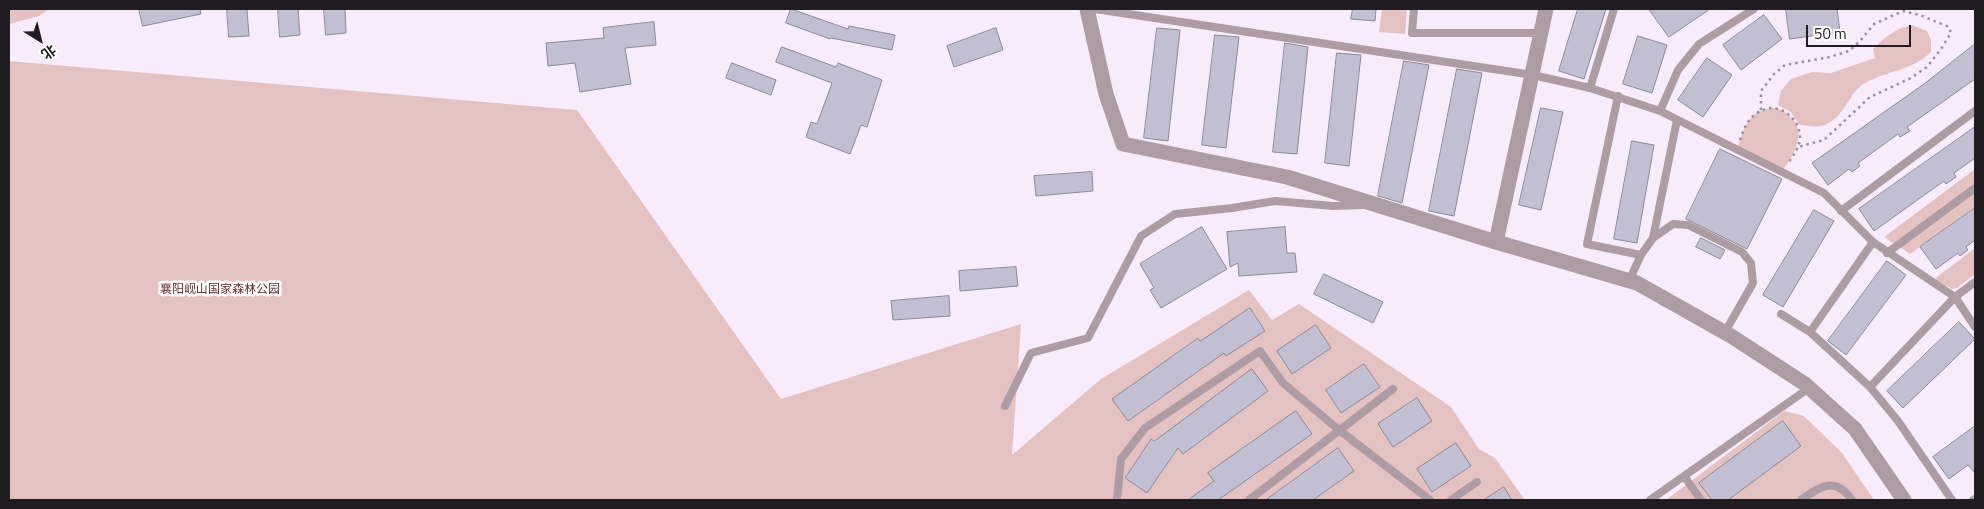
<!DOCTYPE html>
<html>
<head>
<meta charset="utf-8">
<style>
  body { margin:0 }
  #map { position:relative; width:1984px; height:509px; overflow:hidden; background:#f8ebfb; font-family:"Titillium Web","Noto Sans SC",sans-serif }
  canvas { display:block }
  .frame { position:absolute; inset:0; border:10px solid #201c21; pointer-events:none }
  .north { position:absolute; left:15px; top:15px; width:50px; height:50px; -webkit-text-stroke:4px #fff; paint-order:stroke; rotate:144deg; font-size:14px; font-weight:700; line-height:20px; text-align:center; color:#201c21 }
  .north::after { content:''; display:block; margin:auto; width:18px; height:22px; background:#201c21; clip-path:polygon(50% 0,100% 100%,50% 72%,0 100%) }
  .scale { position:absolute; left:1806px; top:25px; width:105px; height:22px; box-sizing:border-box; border:2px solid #201c21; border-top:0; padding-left:6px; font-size:15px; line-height:18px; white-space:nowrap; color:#201c21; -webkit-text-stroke:4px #fff; paint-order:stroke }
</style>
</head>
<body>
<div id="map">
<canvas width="1984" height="509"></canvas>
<div class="frame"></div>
<div class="north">北</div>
<div class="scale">50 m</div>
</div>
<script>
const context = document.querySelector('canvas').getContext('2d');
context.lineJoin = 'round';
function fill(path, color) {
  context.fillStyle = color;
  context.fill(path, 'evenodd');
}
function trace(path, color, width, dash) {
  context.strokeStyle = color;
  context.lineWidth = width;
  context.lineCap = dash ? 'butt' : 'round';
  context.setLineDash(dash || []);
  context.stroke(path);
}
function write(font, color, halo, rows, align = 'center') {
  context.font = font + ' "Titillium Web","Noto Sans SC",sans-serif';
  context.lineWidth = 5;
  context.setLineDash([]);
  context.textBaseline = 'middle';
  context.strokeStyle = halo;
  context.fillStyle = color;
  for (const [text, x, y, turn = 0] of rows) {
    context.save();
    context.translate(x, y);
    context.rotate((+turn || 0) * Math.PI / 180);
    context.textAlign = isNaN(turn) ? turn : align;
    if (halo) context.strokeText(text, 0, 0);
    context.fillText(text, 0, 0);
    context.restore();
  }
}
const green = new Path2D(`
  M9 9H49L39 16 9 24Z
  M1382 9H1407L1405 34 1379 32Z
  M1912 25 1927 31 1931 40V52C1913 71 1883 71 1862 85 1848 95 1846 115 1825 125 1817 128 1807 126 1798 124L1791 112 1778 105 1781 91 1791 79 1812 72 1831 73 1875 58 1873 49C1885 37 1896 28 1912 25Z
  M9 61 577 110 781 399 1021 324 1012 455 1101 379 1249 290 1272 320 1299 304 1451 407 1479 449 1495 458 1525 500H9Z
  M1777 108C1812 124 1798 148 1782 172L1737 150C1745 126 1748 109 1777 108Z
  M1975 169V207L1910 254 1884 237Z
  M1975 248V274L1957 288 1952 289 1936 280 1937 277Z
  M1784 411 1804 416 1842 453 1874 500H1666Z`);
const building = new Path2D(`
  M139 9H200L201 14 143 26Z
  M227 9H247L249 36 229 37Z
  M278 9H298L300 35 280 37Z
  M324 9H345L346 33 326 35Z
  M791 9 848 29 849 26 895 35 892 50 831 38 830 39 786 23Z
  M1353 9H1376L1375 21 1351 19Z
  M1578 9H1606L1584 79 1559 71Z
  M1649 9H1710L1669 37Z
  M1786 9H1837L1840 32 1790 39Z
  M1764 15 1782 39 1741 70 1723 45Z
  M654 22 656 45 625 48 631 84 580 92 575 63 548 66 546 43 604 38 603 28Z
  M996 28 1003 50 954 67 947 46Z
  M1157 28 1180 30 1168 141 1144 138Z
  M1215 35 1239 37 1226 148 1202 145Z
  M1638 36 1667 45 1652 93 1623 84Z
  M1285 43 1308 47 1297 154 1273 152Z
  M1975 44V79L1907 127 1910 131 1900 137 1898 134 1858 163 1860 166 1852 172 1849 169 1828 185 1812 163 1924 84Z
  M782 47 836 67 838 63 882 80 867 127 861 125 850 154 806 137 811 122 817 124 832 83 776 62Z
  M1337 53 1361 55 1349 166 1325 163Z
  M1707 58 1732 75 1703 117 1678 100Z
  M1404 61 1429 65 1402 203 1378 196Z
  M732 63 776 80 771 95 726 78Z
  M1457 69 1482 73 1454 216 1429 211Z
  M1541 108 1563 112 1541 210 1519 205Z
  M1975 127V158L1954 173 1956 177 1946 184 1944 181 1874 231 1859 209Z
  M1632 141 1654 145 1637 243 1614 239Z
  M1720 149 1782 179 1747 249 1686 219Z
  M1092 172 1093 191 1036 196 1034 176Z
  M1975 208V240L1966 247 1968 250 1960 256 1958 253 1936 269 1920 247Z
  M1814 210 1834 221 1783 307 1763 295Z
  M1202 227 1227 269 1161 308 1150 290 1154 288 1140 264Z
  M1285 227 1287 253H1295L1297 272 1239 276 1238 263 1230 267 1227 232Z
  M1701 238 1725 250 1720 259 1696 247Z
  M1887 261 1906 275 1846 355 1828 341Z
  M1016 267 1018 286 960 291 959 271Z
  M1324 274 1383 302 1373 323 1314 294Z
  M949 296 950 316 893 320 891 301Z
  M1250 308 1265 331 1226 356 1224 353 1128 421 1112 399 1198 338 1200 341Z
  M1959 322 1975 339 1903 408 1887 391Z
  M1316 325 1331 348 1292 374 1277 351Z
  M1364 364 1380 387 1341 413 1326 390Z
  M1252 369 1268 391 1183 454 1178 448 1147 493 1125 478 1151 439 1154 441Z
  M1417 398 1432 421 1393 447 1378 424Z
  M1296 411 1312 434 1218 500H1188L1214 481 1208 473Z
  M1783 421 1801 446 1728 500H1712L1699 483Z
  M1975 426V473L1968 465 1949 479 1933 457Z
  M1456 443 1471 466 1432 492 1417 469Z
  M1338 448 1354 471 1313 500H1266Z
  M1504 487 1512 500H1484Z`);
const path = new Path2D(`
  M1761 110V91L1774 74 1785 65 1830 57 1849 51 1860 41 1874 24 1903 11 1920 15 1949 27 1951 33 1941 49 1927 67 1909 79 1870 97 1824 140 1798 147
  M1740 140C1744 128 1749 115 1763 110 1780 102 1801 120 1800 138 1799 148 1794 155 1788 163`);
const lane = new Path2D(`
  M1095 9 1533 75 1590 88
  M1414 9 1412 33H1541
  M1614 9 1590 88 1660 111 1824 193 1873 242 1810 332
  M1618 96 1587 244 1641 255 1653 238 1677 120
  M1660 111 1678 70 1699 44 1754 9
  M1841 211 1975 111
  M1653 238 1673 224 1688 225 1742 252 1751 263 1753 283 1725 332
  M1873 242 1955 297 1975 327
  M1887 253 1975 188
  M1629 281 1641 255
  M1781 314 1810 332 1870 387 1898 421 1952 500
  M1870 387 1955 297 1975 282
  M1005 406 1031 353 1088 338 1141 236 1175 214 1232 208 1275 201 1333 206 1364 205
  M1684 476 1701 500
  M1117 500 1121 459 1145 428 1260 351 1283 383 1339 430 1430 500
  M1249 500 1393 389
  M1451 500 1477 482
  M1650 500 1809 388
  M1801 500C1821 486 1835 476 1852 500
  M1973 500 1975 499`);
const street = new Path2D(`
  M1087 9 1106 94 1123 144 1287 177 1496 242 1637 283 1731 336 1805 384 1855 429 1904 500
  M1496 242 1546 9`);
const parkNames = [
  ["襄阳岘山国家森林公园",220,290]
];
fill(green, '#e5c2c2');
fill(building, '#c1bfd1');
trace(building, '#8a8999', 1);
trace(path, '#9a919c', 2.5, [2.5, 4]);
trace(lane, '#ae9ca4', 8);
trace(street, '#ae9ca4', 15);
write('12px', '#662e31', '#fff', parkNames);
</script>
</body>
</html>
